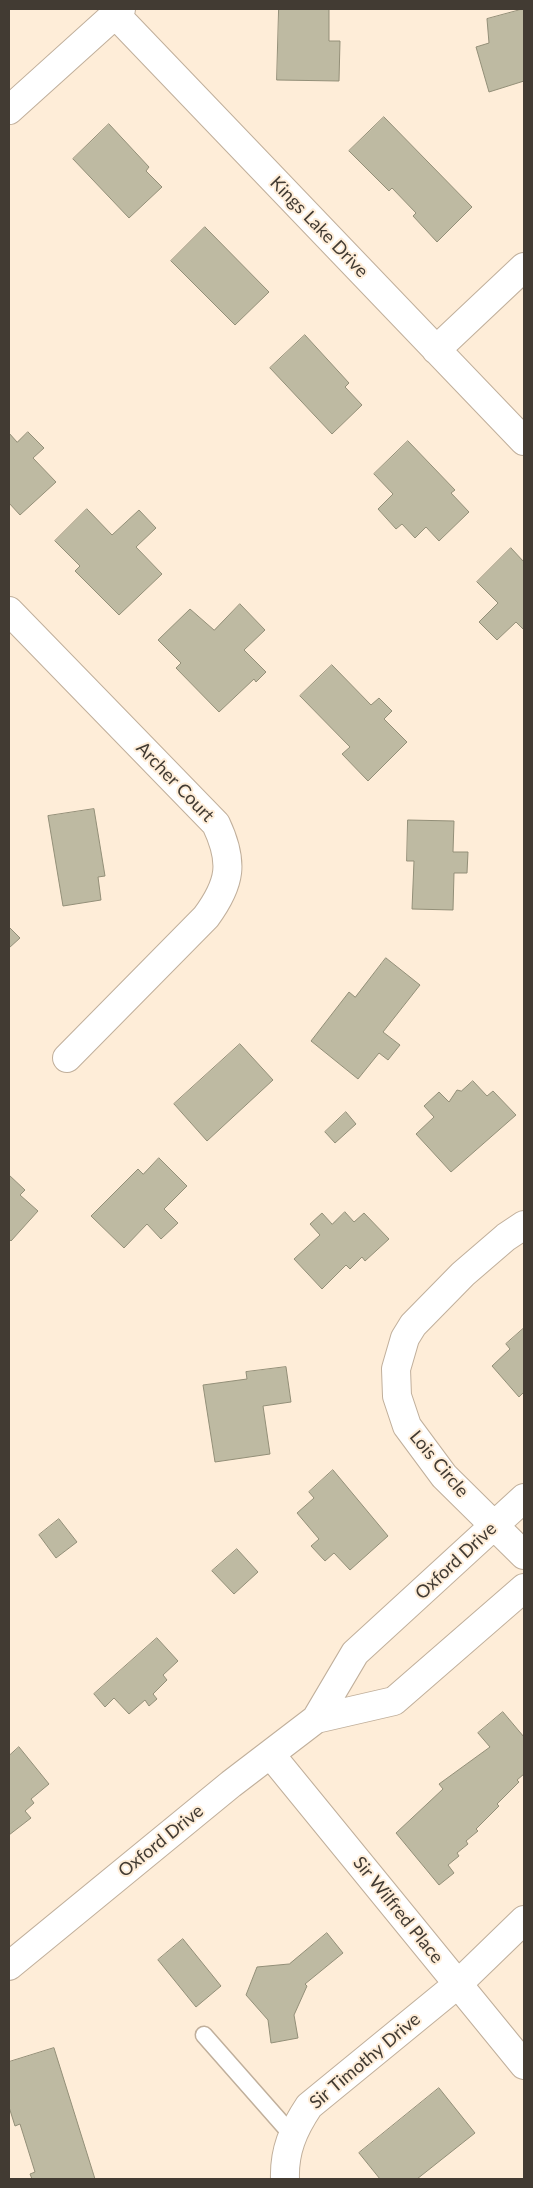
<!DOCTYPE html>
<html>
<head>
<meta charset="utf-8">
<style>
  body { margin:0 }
  #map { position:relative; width:533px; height:2188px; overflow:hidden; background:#feedd8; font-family:Lato,sans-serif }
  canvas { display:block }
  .frame { position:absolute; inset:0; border:10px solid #423b33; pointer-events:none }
</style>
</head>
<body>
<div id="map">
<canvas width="533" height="2188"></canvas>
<div class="frame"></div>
</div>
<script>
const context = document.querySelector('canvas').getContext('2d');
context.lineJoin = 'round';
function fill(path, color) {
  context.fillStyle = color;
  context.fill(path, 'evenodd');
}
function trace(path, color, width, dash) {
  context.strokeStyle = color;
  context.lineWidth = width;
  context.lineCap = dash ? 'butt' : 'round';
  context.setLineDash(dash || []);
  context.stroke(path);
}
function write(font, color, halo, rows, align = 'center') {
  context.font = font + ' Lato,sans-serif';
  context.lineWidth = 4;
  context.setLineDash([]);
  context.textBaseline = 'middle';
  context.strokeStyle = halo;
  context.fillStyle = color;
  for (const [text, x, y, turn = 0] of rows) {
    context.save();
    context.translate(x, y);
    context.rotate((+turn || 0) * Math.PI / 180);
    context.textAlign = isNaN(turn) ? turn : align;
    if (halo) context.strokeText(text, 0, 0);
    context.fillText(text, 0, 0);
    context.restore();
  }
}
const building = new Path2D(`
  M279 9H329V41H340L339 81 277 80Z
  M524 9V81L489 92 476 47 489 43 487 19Z
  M384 117 472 207 437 242 413 216 416 213 392 188 389 191 349 151Z
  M109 124 149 167 146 171 162 187 129 218 73 159Z
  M205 227 269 292 235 325 171 261Z
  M305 335 349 383 345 387 362 405 332 434 270 368Z
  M28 432 44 448 33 458 56 482 20 515 9 503V433L17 442Z
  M408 441 455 490 451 493 469 512 439 541 426 527 415 538 402 524 396 529 378 509 393 494 374 474Z
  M87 509 112 535 139 510 156 528 136 547 162 574 119 615 75 571 80 566 55 541Z
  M511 548 524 562V630L516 622 497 640 479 622 498 603 477 582Z
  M240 604 265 630 244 650 266 672 256 682 254 679 219 712 176 668 181 663 158 640 190 609 214 630Z
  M332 665 371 705 379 698 392 711 384 719 407 742 368 781 342 754 350 747 300 696Z
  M94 809 105 876 98 877 101 900 63 906 48 816Z
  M408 820 454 821 453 852H468L467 873H454L453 910 412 909 414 861H407Z
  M9 927 20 938 9 948Z
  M386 958 420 985 383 1032 400 1045 388 1060 379 1053 358 1079 311 1041 349 992 355 997Z
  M240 1044 273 1080 207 1141 174 1104Z
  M473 1081 487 1096 493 1091 516 1115 451 1172 416 1134 434 1117 424 1106 439 1092 449 1102 457 1090 461 1091Z
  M346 1112 356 1124 335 1143 325 1132Z
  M159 1158 187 1186 164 1209 178 1223 161 1239 147 1224 124 1248 91 1216 138 1169 143 1174Z
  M9 1175 25 1190 20 1195 38 1211 11 1241 9 1239Z
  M345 1212 354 1222 364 1213 389 1239 365 1261 362 1257 350 1269 346 1265 322 1289 294 1259 320 1235 310 1224 322 1213 332 1224Z
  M524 1328V1392L519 1397 492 1366 510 1349 506 1344Z
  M286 1367 291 1402 263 1406 270 1454 215 1462 203 1385 247 1379 246 1372Z
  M333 1470 388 1536 350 1570 334 1553 325 1561 311 1546 319 1539 297 1513 314 1498 309 1492Z
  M59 1519 77 1542 56 1558 39 1535Z
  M237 1549 258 1572 234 1594 212 1571Z
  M157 1638 178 1661 163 1675 167 1680 153 1694 157 1699 149 1706 145 1700 129 1714 114 1698 105 1707 94 1694Z
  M503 1712 524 1737V1774L517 1780 519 1782 497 1804 499 1806 476 1829 478 1831 466 1841 468 1844 457 1853 459 1856 448 1865 454 1873 439 1885 396 1833 443 1789 439 1784 490 1747 478 1733Z
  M19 1747 49 1784 31 1799 34 1803 25 1811 31 1818 9 1835V1756Z
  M327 1933 343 1953 305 1984 307 1986 294 2015 298 2038 271 2043 268 2020 246 1995 257 1967 289 1964Z
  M183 1939 221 1986 196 2007 158 1960Z
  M54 2048 95 2179H32L30 2174 35 2172 20 2124 15 2126 9 2107V2062Z
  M439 2088 475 2133 417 2179H380L359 2153Z`);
const lane = new Path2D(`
  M204 2035 292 2135`);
const street = new Path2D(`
  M115 14 524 441
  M9 110 121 9
  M436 350 524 267
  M9 611 216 824C234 862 231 883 206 917L67 1058
  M524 1225 506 1237 463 1274 413 1325 405 1338 396 1369 397 1396 407 1426 444 1476 524 1555
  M316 1719 394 1701 524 1588
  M271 1755 524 2065
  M9 1966 231 1784 316 1719 355 1653 524 1498
  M285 2179C284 2151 293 2130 309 2106L458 1984 524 1920`);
const streetNames = [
  ["Kings Lake Drive",319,227,46],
  ["Archer Court",175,782,46],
  ["Lois Circle",439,1464,50],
  ["Oxford Drive",456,1561,-43],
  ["Oxford Drive",161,1841,-39],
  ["Sir Wilfred Place",398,1910,51],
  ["Sir Timothy Drive",365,2061,-40]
];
fill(building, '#bebaa2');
trace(building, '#938f78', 1);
trace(lane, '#c0af9b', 19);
trace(street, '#c0af9b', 30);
trace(lane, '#fff', 16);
trace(street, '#fff', 28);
write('18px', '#423b33', '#feedd8', streetNames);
</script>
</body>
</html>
